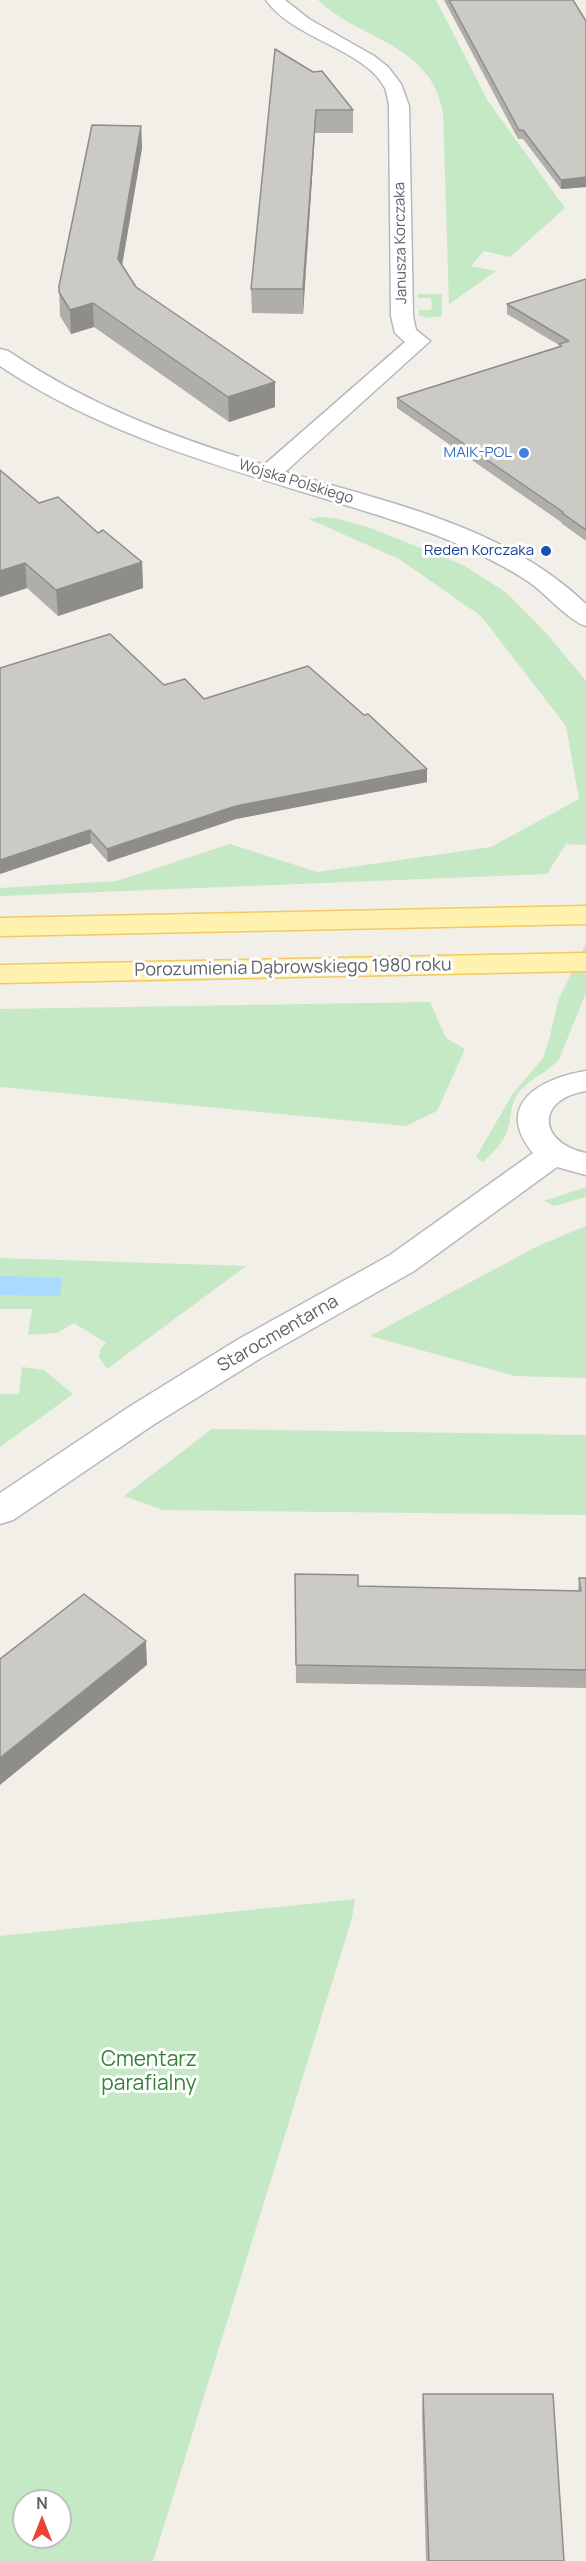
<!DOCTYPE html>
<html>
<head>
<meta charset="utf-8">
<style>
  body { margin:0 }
  #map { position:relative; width:586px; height:2561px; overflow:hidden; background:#f1efe8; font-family:Manrope,sans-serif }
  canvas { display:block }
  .north { position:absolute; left:12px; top:2489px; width:60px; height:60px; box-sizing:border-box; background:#fff; border:2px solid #bfc1c3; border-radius:50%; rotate:0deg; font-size:16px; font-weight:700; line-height:24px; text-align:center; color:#5f6368 }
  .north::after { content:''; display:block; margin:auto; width:21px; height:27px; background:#ea4335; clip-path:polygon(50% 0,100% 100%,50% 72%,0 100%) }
</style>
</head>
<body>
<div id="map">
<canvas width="586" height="2561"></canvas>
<div class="north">N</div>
</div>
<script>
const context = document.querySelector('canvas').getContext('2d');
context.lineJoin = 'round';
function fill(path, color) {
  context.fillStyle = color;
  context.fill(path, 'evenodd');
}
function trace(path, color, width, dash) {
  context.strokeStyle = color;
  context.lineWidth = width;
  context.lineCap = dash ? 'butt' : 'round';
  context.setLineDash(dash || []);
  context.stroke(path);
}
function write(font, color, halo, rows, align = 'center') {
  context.font = font + ' Manrope,sans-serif';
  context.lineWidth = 6;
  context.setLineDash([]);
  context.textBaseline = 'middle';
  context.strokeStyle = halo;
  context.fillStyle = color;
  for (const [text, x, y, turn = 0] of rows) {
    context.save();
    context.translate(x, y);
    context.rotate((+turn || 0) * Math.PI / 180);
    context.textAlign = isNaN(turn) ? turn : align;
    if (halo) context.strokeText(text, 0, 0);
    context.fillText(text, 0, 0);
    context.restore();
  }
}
const green = new Path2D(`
  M318 0H436L488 101 565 208 510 257 484 251 471 266 496 271 449 304 443 112C430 43 361 41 318 0Z
  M417 294H442V316L427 318 419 315V310H432L431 298H419Z
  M320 517 333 518 368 527 463 565 507 593 547 634 586 681V845L566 844 547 874 0 896V888L117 881 230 844 317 872 491 847 579 799 566 726 481 616 399 559 309 519Z
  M586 943V993L559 1059C548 1073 530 1078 519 1092 510 1103 512 1115 508 1128 505 1142 492 1153 483 1162L476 1157 512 1095 543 1058 550 1036 558 1001Z
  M430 1002 446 1038 465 1049 437 1111 406 1126 0 1087V1009Z
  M586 1187V1197L554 1206 544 1201Z
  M586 1226V1378L515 1376 370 1336 538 1246Z
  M0 1258 246 1266 107 1369 99 1357 101 1348 106 1343 74 1323 57 1333 28 1335 32 1309H0Z
  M22 1367 44 1370 73 1394 0 1447V1394H19Z
  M212 1429 586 1435V1515L163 1510 124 1496Z
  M355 1899 352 1918 153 2561H0V1936ZM24 2501H60V2537H24Z`);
const water = new Path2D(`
  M0 1276 62 1278 60 1296 0 1295Z`);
const street = new Path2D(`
  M266 0H285L309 19 374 56 388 67 401 84 409 106 413 316 416 330 430 341 285 472C388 502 506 527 586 604V626C569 621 545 593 529 582 504 565 476 552 448 540 412 525 374 514 336 502 219 466 103 435 0 366V349L8 351C90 406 170 436 264 465L405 342 395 333 391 316 389 106C388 100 387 93 385 88 365 49 293 39 266 0Z`);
const secondary = new Path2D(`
  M586 1071V1091C535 1099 538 1143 586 1153V1175L557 1167 414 1271 261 1358 153 1425 13 1520 0 1524V1493L129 1407 237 1340 390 1255 533 1153C493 1104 541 1078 586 1071Z`);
const primary = new Path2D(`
  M586 906V924L0 936V918Z
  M586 953V971L0 983V965Z`);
const wall = new Path2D(`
  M444 0H573L586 21V187L561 189 523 139H518Z
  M313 72 353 110V133H315L303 314 252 313 251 289Z
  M141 126 142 148 122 266 136 287 275 407 229 422 94 327 71 334 60 316 59 286Z
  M586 279V541L561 523V522L397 408V398L559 346V345L507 314V304Z
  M39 503 98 533 142 562 143 588 58 616 27 588 0 597Z
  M0 668 164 685 204 699 364 715 427 769V782L236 819 108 862 91 843 0 874Z
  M295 1574 358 1586 578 1591 579 1578H586V1688L296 1683Z
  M423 2394 564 2561H426L422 2416Z`);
const shadedWall = new Path2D(`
  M316 110 315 133 303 314V289Z
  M141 126 142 148 119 283 118 259Z
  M586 177V187L561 189V180Z
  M93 303 94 327 71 334 70 310Z
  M275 382V407L229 422 228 397Z
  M142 562 143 588 58 616 56 590Z
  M25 563 27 588 0 597V571Z
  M427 769V782L236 819 108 862 107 849 236 806Z
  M90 830 91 843 0 874V860Z
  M146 1641 147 1665 0 1785V1758Z`);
const building = new Path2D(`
  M449 0H573L586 21V177L561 180 523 130H519Z
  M275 49 313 72 322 71 353 110H316L303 289H251Z
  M92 125 141 126 118 259 136 287 275 382 228 397 93 303 70 310 59 292V286Z
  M586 279V530L562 513 563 512 397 398 562 346 559 344 569 341 507 304Z
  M0 470 39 503 58 497 98 533 103 530 142 562 56 590 25 563 0 571Z
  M110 634 164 685 185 679 204 699 308 666 364 715 368 714 427 769 236 806 107 849 90 830 0 860V668Z
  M295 1574 358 1575V1586L581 1591 579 1578H586V1670L296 1665Z
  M84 1594 146 1641 0 1758V1659Z
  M423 2394H553L564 2561H429Z`);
const markers = [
  [524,453,6,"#3f7fe0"],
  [546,551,6,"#1a4fb4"]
];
const farStreetnames = [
  ["Janusza Korczaka",401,243,-91],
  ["Wojska Polskiego",296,482,17]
];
const farShopnames = [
  ["MAIK-POL",512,453]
];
const farTransitnames = [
  ["Reden Korczaka",534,551]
];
const streetNames = [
  ["Porozumienia Dąbrowskiego 1980 roku",293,968,-1],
  ["Starocmentarna",278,1334,-30]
];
const nearParknames = [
  ["Cmentarz",149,2060],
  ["parafialny",149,2084]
];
fill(green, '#c5e8c5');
fill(water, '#aadaff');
trace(street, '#b5b8bc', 3);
trace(secondary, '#b6babf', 3);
trace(primary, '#f2c960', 3);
fill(street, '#fff');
fill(secondary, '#fff');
fill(primary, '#fff2af');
fill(wall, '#afaea9');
fill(shadedWall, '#8f8d8a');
fill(building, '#cccac5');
trace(building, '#8f8d8a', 1.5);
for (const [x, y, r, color] of markers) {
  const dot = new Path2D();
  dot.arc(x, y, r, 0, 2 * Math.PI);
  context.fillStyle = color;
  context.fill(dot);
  trace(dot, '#fff', 2);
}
write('15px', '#5f6368', '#fff', farStreetnames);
write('15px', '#366cbe', '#fff', farShopnames, 'right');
write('15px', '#164399', '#fff', farTransitnames, 'right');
write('18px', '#5f6368', '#fff', streetNames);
write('21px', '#348238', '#fff', nearParknames);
</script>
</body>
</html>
